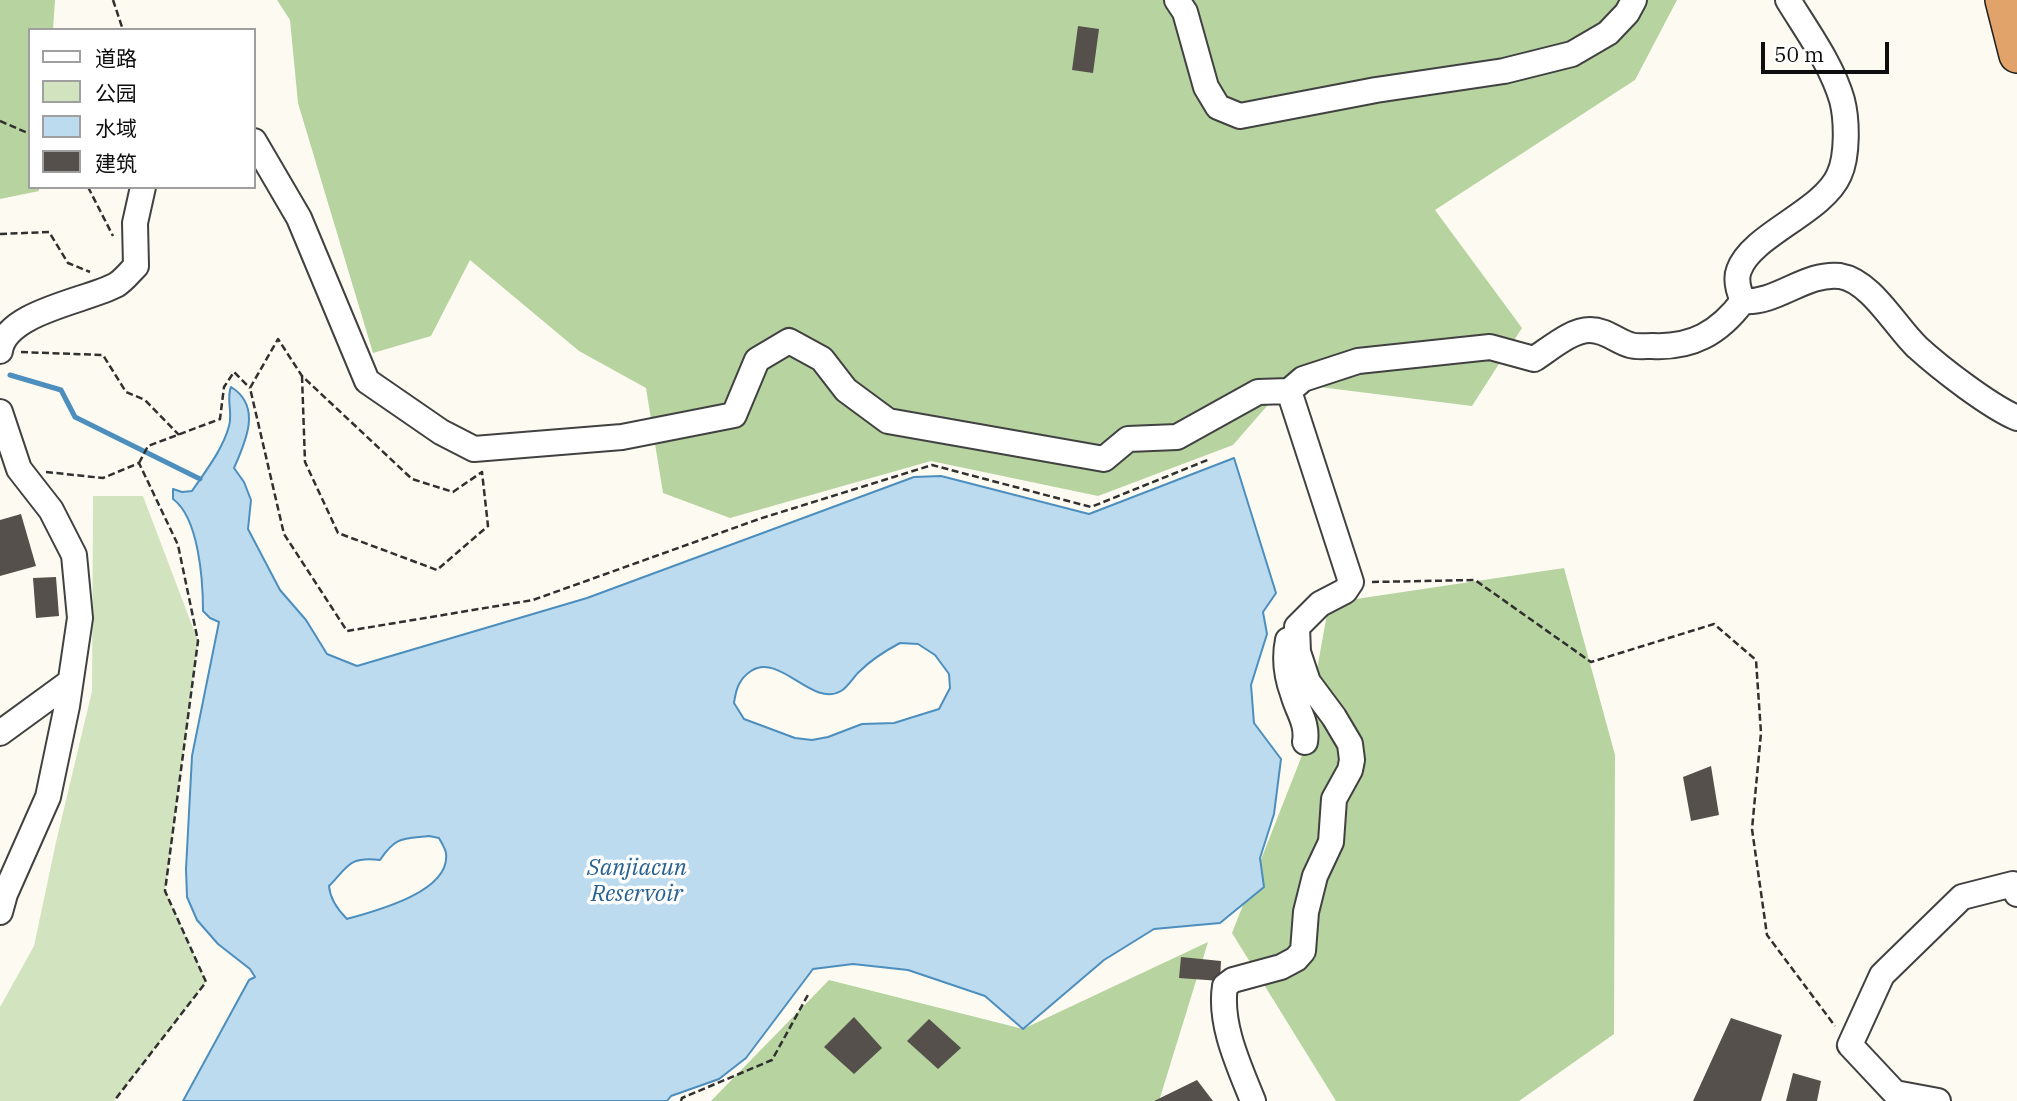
<!DOCTYPE html>
<html>
<head>
<meta charset="utf-8">
<style>
  body { margin:0 }
  #map { position:relative; width:2017px; height:1101px; overflow:hidden; background:#fdfbf1; font-family:"IBM Plex Serif","Noto Sans SC",serif }
  canvas { display:block }
  .legend { position:absolute; left:28px; top:28px; width:228px; height:161px; box-sizing:border-box; background:#fff; border:2px solid #9f9f9f; margin:0; padding:9px 12px; list-style:none; font-size:21px; color:#0e0e0e }
  .legend li { display:flex; align-items:center; gap:14px; height:35px }
  .legend b { width:35px; border:2px solid #9f9f9f }
  .scale { position:absolute; left:1761px; top:42px; width:128px; height:32px; box-sizing:border-box; border:4px solid #0e0e0e; border-top:0; padding-left:9px; font-size:21px; line-height:24px; white-space:nowrap; color:#0e0e0e; -webkit-text-stroke:5px #fff; paint-order:stroke }
</style>
</head>
<body>
<div id="map">
<canvas width="2017" height="1101"></canvas>
<ul class="legend">
<li><b style="height:9px;background:#fff"></b>道路</li>
<li><b style="height:19px;background:#d2e4bf"></b>公园</li>
<li><b style="height:19px;background:#bcdbef"></b>水域</li>
<li><b style="height:19px;background:#56504c"></b>建筑</li>
</ul>
<div class="scale">50 m</div>
</div>
<script>
const context = document.querySelector('canvas').getContext('2d');
context.lineJoin = 'round';
function fill(path, color) {
  context.fillStyle = color;
  context.fill(path, 'evenodd');
}
function trace(path, color, width, dash) {
  context.strokeStyle = color;
  context.lineWidth = width;
  context.lineCap = dash ? 'butt' : 'round';
  context.setLineDash(dash || []);
  context.stroke(path);
}
function write(font, color, halo, rows, align = 'center') {
  context.font = font + ' "IBM Plex Serif",serif';
  context.lineWidth = 7;
  context.setLineDash([]);
  context.textBaseline = 'middle';
  context.strokeStyle = halo;
  context.fillStyle = color;
  for (const [text, x, y, turn = 0] of rows) {
    context.save();
    context.translate(x, y);
    context.rotate((+turn || 0) * Math.PI / 180);
    context.textAlign = isNaN(turn) ? turn : align;
    if (halo) context.strokeText(text, 0, 0);
    context.fillText(text, 0, 0);
    context.restore();
  }
}
const green = new Path2D(`
  M93 496H143L198 641 165 890 206 982 114 1101H0V1007L34 946 56 842 92 691Z`);
const forest = new Path2D(`
  M0 0H55L53 30H30V187H39V191L0 199Z
  M277 0H1677L1635 80 1435 210 1522 328 1472 406 1287 383 1233 445 1098 496 931 461 730 518 663 493 646 388 579 351 470 260 431 336 373 353 298 103 290 20Z
  M1564 568 1615 755 1614 1034 1519 1101H1336L1232 933 1301 758 1329 603Z
  M1208 942 1159 1101H711L829 980 1023 1029Z`);
const water = new Path2D(`
  M231 387C262 406 246 441 234 468L244 482 251 500 248 529 280 590 306 620 327 654 357 666 587 598 914 477 941 476 1089 514 1234 458 1276 593 1263 612 1267 634 1251 685 1254 723 1281 759 1274 814 1260 858 1264 887 1220 923 1154 929 1104 960 1023 1029 985 996 908 970 853 964 813 969 746 1058 719 1079 671 1096 667 1101H183L249 980 255 977 250 969 218 944 197 920 187 897 186 869 192 756 219 622 210 618 203 611C203 581 199 518 173 499V489L182 492 192 491C205 472 223 449 229 426 233 413 226 399 231 387ZM900 643 918 644 935 655 949 674 950 688 939 709 894 723 862 724 828 737 812 740 795 738 744 719 734 703C736 689 739 679 751 671 780 652 812 708 841 691 848 687 854 676 860 671 872 659 885 651 900 643ZM429 836 439 838C441 842 445 848 446 853 451 892 375 911 347 919 338 910 330 899 329 886 348 867 348 856 380 860 396 836 403 839 429 836Z`);
const stream = new Path2D(`
  M10 375 61 390 75 417 200 479`);
const building = new Path2D(`
  M1078 26 1099 29 1093 73 1072 70Z
  M21 514 36 566 0 576V520Z
  M56 577 59 616 36 618 33 578Z
  M1711 766 1719 815 1691 821 1683 777Z
  M1181 957 1221 961 1220 981 1179 978Z
  M854 1017 882 1048 854 1074 824 1047Z
  M1731 1018 1782 1035 1761 1101H1693Z
  M929 1019 961 1048 938 1069 907 1041Z
  M1793 1073 1821 1081 1817 1101H1786Z
  M1197 1080 1213 1101H1154Z`);
const path = new Path2D(`
  M113 0 123 30
  M0 121 30 134
  M88 187 113 236
  M0 234 49 232 68 263 90 272
  M21 352 103 355 126 392 145 400 179 435
  M302 376 305 462 338 533 437 570 488 526 482 472 453 492 412 479 302 376 278 339 250 388 284 534 347 631 533 600 759 519 932 465 1091 507 1210 459
  M139 463 148 446 220 419 224 387 234 372 250 388
  M46 472 103 478 139 463 178 545 198 641 165 891 206 982 114 1101
  M1372 582 1475 580 1591 662 1714 624 1756 660 1761 733 1752 829 1767 935 1835 1026
  M681 1101 682 1098 772 1060 809 993`);
const minor = new Path2D(`
  M1177 0 1185 12 1206 87 1218 107 1240 116 1376 90 1504 71 1572 54 1608 33 1627 13 1634 0
  M1788 0C1807 31 1832 65 1842 100 1847 119 1848 156 1839 175 1823 212 1751 235 1739 270 1735 280 1739 292 1743 301 1777 304 1805 272 1840 276 1871 281 1895 326 1917 347 1940 368 1989 406 2017 418
  M254 141 299 218 367 381 441 432 474 449 622 437 734 415 757 360 789 341 822 359 846 390 888 421 1104 459 1128 439 1177 437 1258 392 1289 391 1303 379 1358 361 1490 347 1534 359C1550 349 1571 330 1590 330 1606 330 1616 341 1630 345 1636 347 1645 346 1652 346 1692 348 1719 333 1743 301
  M0 351C5 312 86 301 116 285 123 281 130 272 136 266L135 223 143 187
  M0 412 19 469 51 510 74 555 80 618 67 706 48 797 5 894 0 912
  M1288 640C1284 659 1286 675 1293 694 1298 712 1308 723 1305 742
  M0 733 70 682
  M1253 1101C1239 1066 1219 1024 1225 986L1233 980 1281 967 1296 959 1303 951 1306 912 1315 876 1331 842 1334 799 1350 770 1352 760 1350 744 1334 717 1308 682 1298 652 1297 627 1320 604 1345 591 1351 582 1289 391
  M1938 1101 1895 1093 1850 1045 1882 975 1962 897 2013 884 2017 894`);
const highway = new Path2D(`
  M2003 0 2017 55`);
const waterNames = [
  ["Sanjiacun",637,868],
  ["Reservoir",637,894]
];
fill(green, '#d2e4bf');
fill(forest, '#b6d3a0');
fill(water, '#bcdbef');
trace(water, '#4c8ebd', 2);
trace(stream, '#4c8ebd', 5);
fill(building, '#56504c');
trace(minor, '#414141', 28);
trace(highway, '#1f1f1f', 38);
trace(path, '#303030', 2.5, [7, 3.5]);
trace(minor, '#fff', 24);
trace(highway, '#e2a36a', 35);
write('italic 23px', '#276191', '#fff', waterNames);
</script>
</body>
</html>
